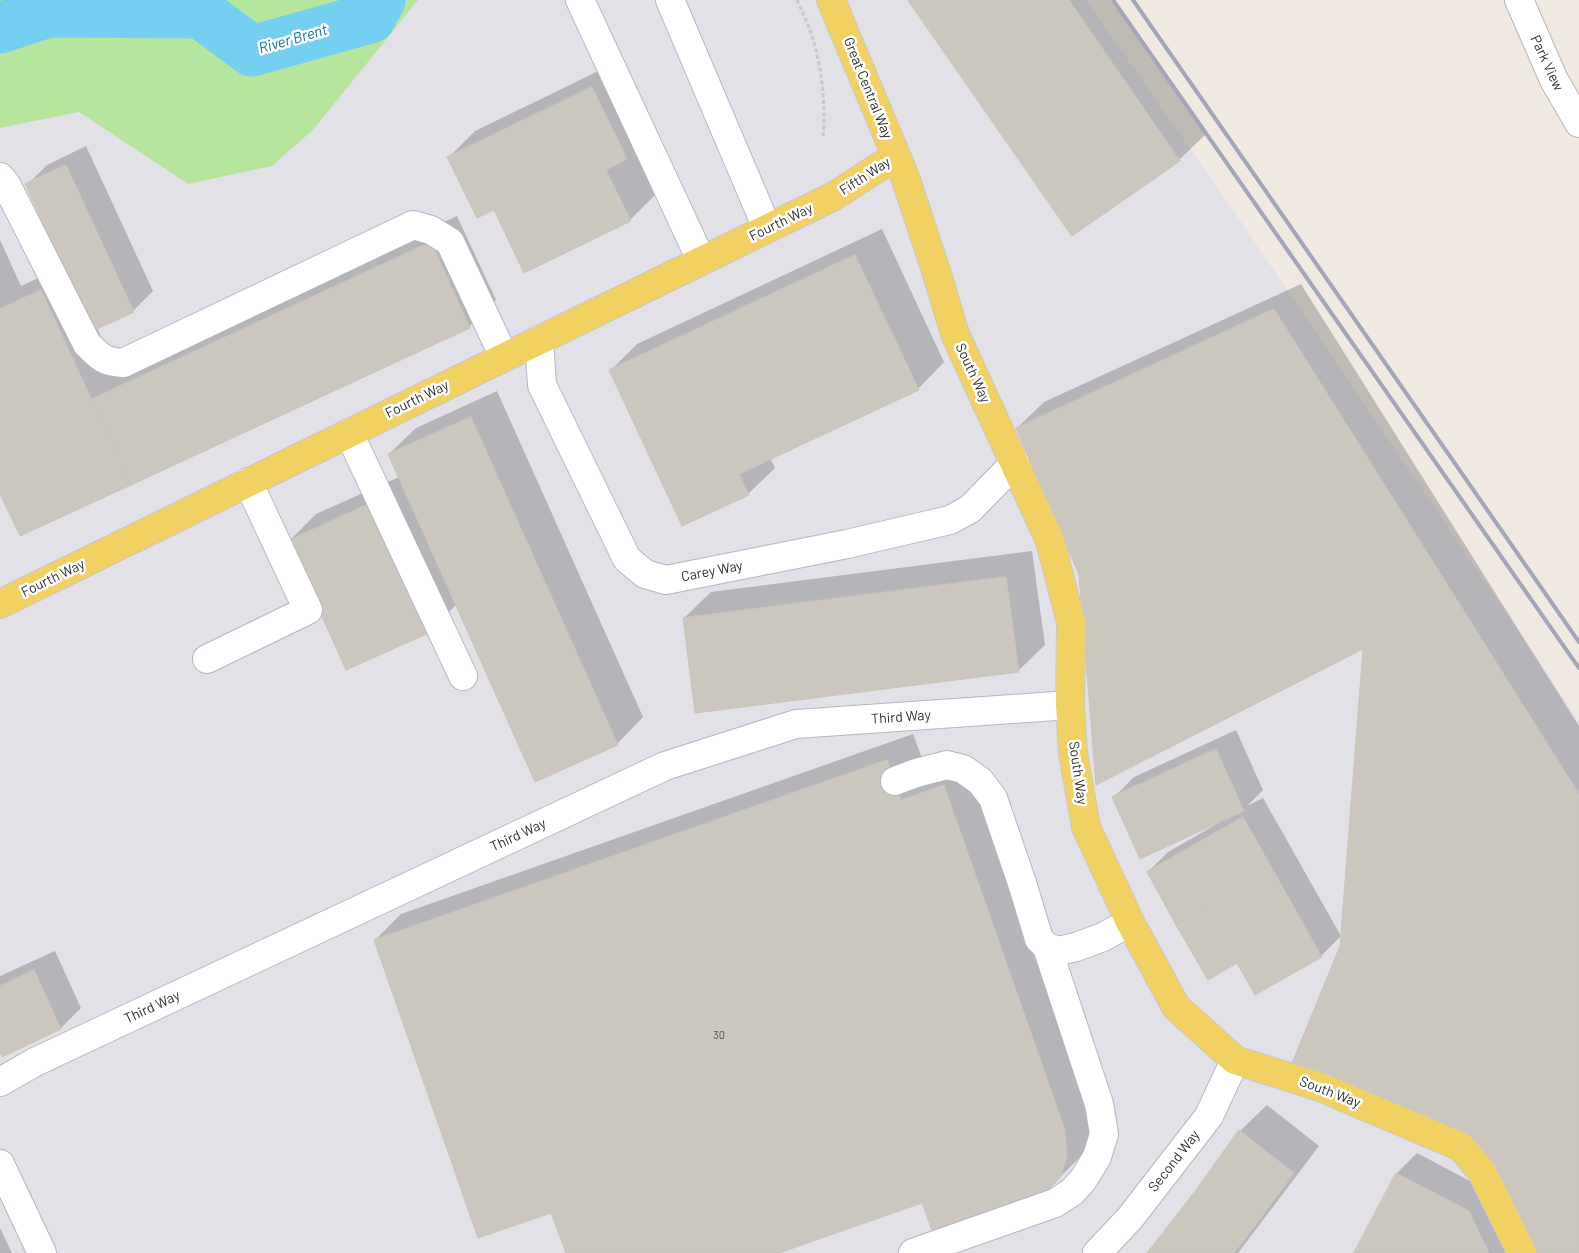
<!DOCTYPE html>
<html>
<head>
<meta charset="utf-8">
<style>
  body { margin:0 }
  canvas { display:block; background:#efe9e1 }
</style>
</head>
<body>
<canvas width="1579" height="1253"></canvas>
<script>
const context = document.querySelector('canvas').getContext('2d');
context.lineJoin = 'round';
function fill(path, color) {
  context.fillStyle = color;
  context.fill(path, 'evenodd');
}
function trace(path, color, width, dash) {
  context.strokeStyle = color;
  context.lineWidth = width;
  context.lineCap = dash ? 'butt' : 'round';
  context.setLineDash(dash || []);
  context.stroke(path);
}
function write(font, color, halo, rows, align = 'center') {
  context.font = font + ' Barlow,sans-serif';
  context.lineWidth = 5;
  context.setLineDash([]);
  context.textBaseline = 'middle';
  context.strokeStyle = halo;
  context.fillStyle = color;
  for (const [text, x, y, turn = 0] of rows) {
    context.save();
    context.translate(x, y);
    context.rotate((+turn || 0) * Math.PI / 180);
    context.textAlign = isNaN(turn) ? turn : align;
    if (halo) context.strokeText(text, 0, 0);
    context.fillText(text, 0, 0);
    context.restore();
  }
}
const industrial = new Path2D(`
  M418 0H1086L1229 204 1579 721V1253H0V128L79 112 188 184 272 166 313 130Z`);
const green = new Path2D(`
  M0 0H418L313 130 272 166 188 184 79 112 0 128Z`);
const shadow = new Path2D(`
  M910 0H1113L1206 134 1179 160Z
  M619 61 656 194 630 220 495 208 449 157 475 131Z
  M86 146 153 291 133 311 97 328 118 374 457 216 496 300 469 327 20 535 0 491V240L21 286 64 266 27 185 47 165Z
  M882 229 944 362 918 389 770 458 775 468 748 494 610 371 637 344Z
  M1301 284 1579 726V1253L1341 947 1365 647 1080 575 1017 428 1044 402Z
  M497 391 643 717 617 744 457 604 428 632 289 541 316 514 399 477 389 454 416 428Z
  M1032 551 1045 645 1018 671 684 618 711 592Z
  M1236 730 1263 790 1247 806 1263 798 1341 936 1321 956 1237 961 1148 872 1168 852 1215 825V823L1114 797 1134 777Z
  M913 734 928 774 970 759 1091 1103 1092 1130 1086 1151 1045 1192 923 1201 775 1253H567L552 1211 375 940 401 914Z
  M55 951 81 1008 61 1028 0 1050V976Z
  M1267 1105 1319 1146 1238 1253H1149L1197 1191 1240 1131Z
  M1417 1153 1489 1191 1518 1253H1356L1397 1173Z
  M0 1228 12 1253H0Z`);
const river = new Path2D(`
  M0 28 48 12 201 13 252 51 370 18 380 0`);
const building = new Path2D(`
  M908 0H1069L1180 161 1072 236Z
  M592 87 627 159 606 170 631 221 524 273 494 210 477 218 447 157Z
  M66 165 134 312 93 331 25 184Z
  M431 242 470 328 131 485 92 399Z
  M855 255 919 390 739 474 749 495 682 526 609 370Z
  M41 290 131 485 20 536 0 494V309Z
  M1274 309 1579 794V1253H1533L1479 1154 1292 1063 1340 946 1363 649 1096 785 1079 575 1016 428Z
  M471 417 618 745 535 782 388 454Z
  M371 503 429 633 346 670 288 541Z
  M1006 577 1019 672 695 713 683 618Z
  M1216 749 1244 811 1140 859 1112 797Z
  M887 760 901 800 944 785 1065 1130 1067 1157 1060 1178 1045 1193 933 1233 922 1203 779 1253H566L551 1213 478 1238 374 940Z
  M1243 817 1273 870 1176 925 1147 872Z
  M1273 870 1322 957 1255 995 1237 963 1208 980 1176 925Z
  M34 970 61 1029 2 1057 0 1053V986Z
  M1239 1130 1294 1173 1252 1230 1234 1253H1147L1196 1190Z
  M1396 1173 1469 1211 1489 1253H1354Z`);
const path = new Path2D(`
  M797 0C802 12 808 23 812 36 822 69 826 103 823 138`);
const minor = new Path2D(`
  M580 0 701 260
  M670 0 767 228
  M1519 0 1554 80 1579 123
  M0 177 6 184 87 344C100 357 104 362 123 363L413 225 431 230 450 242 504 357
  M539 340 542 385 627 559 645 574 666 580 847 544 950 520 970 509 1015 463
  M349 433 463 676
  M207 659 308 610 248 482
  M895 781 916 773 947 765 963 769 980 781 993 798 1023 886 1039 939 1047 947 1058 951 1076 947 1103 937 1130 922
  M0 1082 35 1062 665 766 796 724 1070 705
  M0 1164 42 1253
  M913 1253 1055 1203 1072 1192 1083 1180 1097 1157 1104 1134 1099 1104 1047 947
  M1097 1253 1130 1218 1209 1116 1235 1060`);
const major = new Path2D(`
  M831 0 905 177 937 274 955 334 1050 541 1071 622 1070 705 1073 753 1086 827 1130 922 1176 1007 1235 1060 1320 1087 1461 1147 1482 1172 1522 1253
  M0 604 834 196 896 156`);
const rail = new Path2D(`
  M1113 0 1579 668
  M1133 0 1579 642`);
const numberNames = [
  ["30",719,1035]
];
const streetNames = [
  ["Park View",1547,63,65],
  ["Great Central Way",868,88,68],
  ["Fifth Way",865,176,-33],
  ["Fourth Way",781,222,-26],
  ["South Way",973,373,65],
  ["Fourth Way",417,399,-26],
  ["Carey Way",712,571,-11],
  ["Fourth Way",53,578,-26],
  ["Third Way",901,717,-4],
  ["South Way",1078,773,82],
  ["Third Way",518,835,-25],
  ["Third Way",152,1007,-25],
  ["South Way",1330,1092,21],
  ["Second Way",1174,1161,-52]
];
const waterNames = [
  ["River Brent",293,39,-16]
];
fill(industrial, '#e3e1e8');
fill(green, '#b6e59e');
fill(shadow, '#0003');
trace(river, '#75cff0', 51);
fill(building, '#cbc7bf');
trace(building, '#cbc5ba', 1);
trace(minor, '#b4b7c1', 30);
trace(major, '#c9c9c9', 30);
trace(path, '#c9c9c9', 3, [4, 2.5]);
trace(minor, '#fff', 28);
trace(major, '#f2d163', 28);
trace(rail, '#a3a6b8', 4);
write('11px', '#555452', null, numberNames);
write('14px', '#2e2e2e', '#fff', streetNames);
write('italic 15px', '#0d6fa3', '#fff', waterNames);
</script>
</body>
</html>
